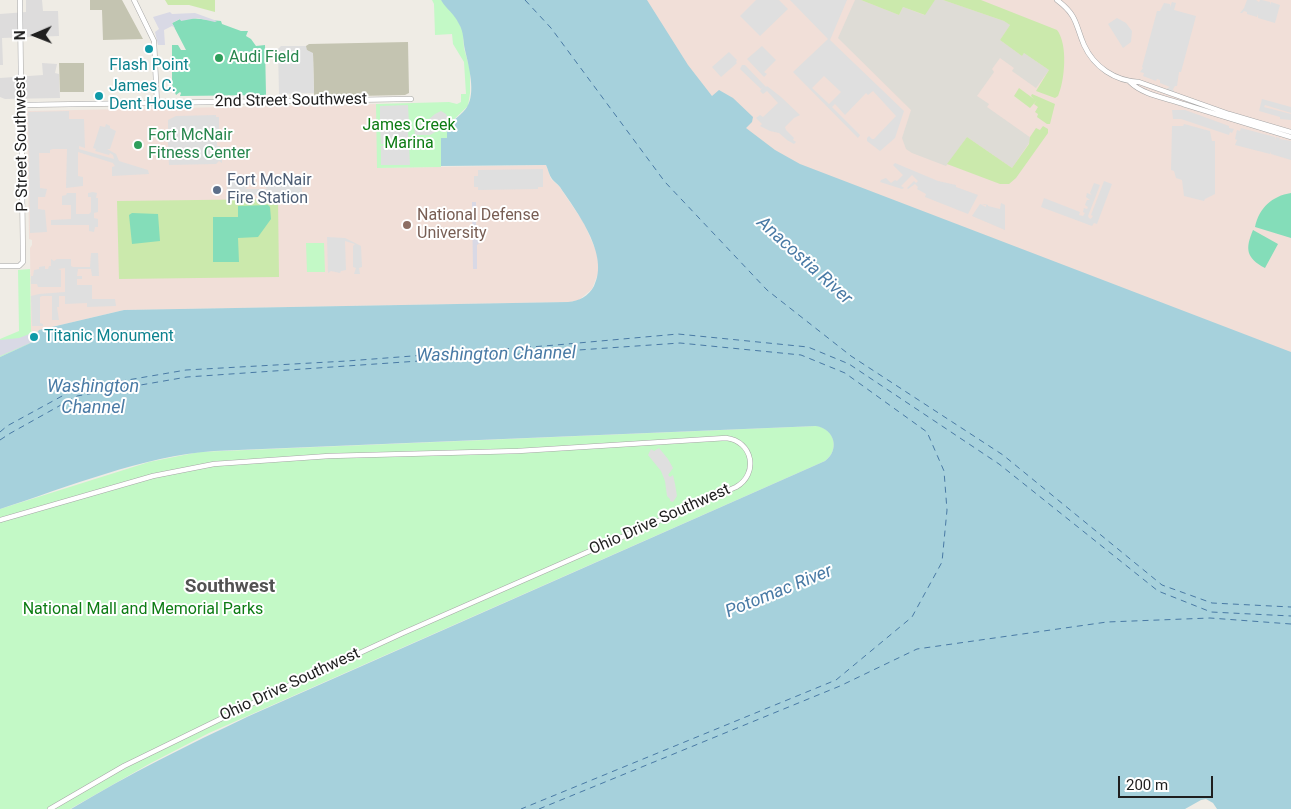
<!DOCTYPE html>
<html>
<head>
<meta charset="utf-8">
<style>
  body { margin:0 }
  #map { position:relative; width:1291px; height:809px; overflow:hidden; background:#efece5; font-family:Roboto,sans-serif }
  canvas { display:block }
  .north { position:absolute; left:10px; top:10px; width:50px; height:50px; -webkit-text-stroke:4px #fff; paint-order:stroke; rotate:269deg; font-size:14px; font-weight:700; line-height:20px; text-align:center; color:#1f1f1f }
  .north::after { content:''; display:block; margin:auto; width:18px; height:22px; background:#1f1f1f; clip-path:polygon(50% 0,100% 100%,50% 72%,0 100%) }
  .scale { position:absolute; left:1118px; top:776px; width:95px; height:22px; box-sizing:border-box; border:2px solid #1f1f1f; border-top:0; padding-left:6px; font-size:15px; line-height:18px; white-space:nowrap; color:#1f1f1f; -webkit-text-stroke:4px #fff; paint-order:stroke }
</style>
</head>
<body>
<div id="map">
<canvas width="1291" height="809"></canvas>
<div class="north">N</div>
<div class="scale">200 m</div>
</div>
<script>
const context = document.querySelector('canvas').getContext('2d');
context.lineJoin = 'round';
function fill(path, color) {
  context.fillStyle = color;
  context.fill(path, 'evenodd');
}
function trace(path, color, width, dash) {
  context.strokeStyle = color;
  context.lineWidth = width;
  context.lineCap = dash ? 'butt' : 'round';
  context.setLineDash(dash || []);
  context.stroke(path);
}
function write(font, color, halo, rows, align = 'center') {
  context.font = font + ' Roboto,sans-serif';
  context.lineWidth = 4;
  context.setLineDash([]);
  context.textBaseline = 'middle';
  context.strokeStyle = halo;
  context.fillStyle = color;
  for (const [text, x, y, turn = 0] of rows) {
    context.save();
    context.translate(x, y);
    context.rotate((+turn || 0) * Math.PI / 180);
    context.textAlign = isNaN(turn) ? turn : align;
    if (halo) context.strokeText(text, 0, 0);
    context.fillText(text, 0, 0);
    context.restore();
  }
}
const residential = new Path2D(`
  M26 0H42L43 11H58L59 36 2 38 3 65H0V14L26 12Z
  M42 63 57 64 55 73 59 74 60 98 5 99 0 97V78L43 75Z`);
const military = new Path2D(`
  M608 0H1291V384L793 192Z
  M376 104 378 168 546 165 551 179 559 186 584 223 597 253 599 271 592 289 579 300 571 302 124 310 39 330 34 337 33 332 31 330 30 248 32 245V240L29 239 27 111Z`);
const airport = new Path2D(`
  M855 0H861L899 15 903 7 924 15 935 0H943L1004 21 1010 25 1000 40 1022 56 1024 53 1049 70 1036 88 1012 71 1014 68 1000 58 992 69 994 72 977 96 989 104 987 107 1031 138 1029 143 1012 168 967 137 946 166 912 153 906 149 902 138 911 110 838 38Z`);
const construction = new Path2D(`
  M90 0H122L143 39 103 40 102 10H90Z
  M408 42 409 93 405 95 314 97 313 54 306 50V46L309 44Z
  M59 63H84V92H60Z`);
const grass = new Path2D(`
  M165 0H215V12L189 5H168Z
  M861 0H935L925 15 903 7 899 15Z
  M943 0H981L1057 30C1068 44 1065 80 1058 96L1055 98 1036 91 1049 70 1024 53 1022 56 1000 40 1010 25 1004 21Z
  M1019 88 1034 99 1031 96 1032 94 1055 104 1050 124H1047L1037 117 1038 114 1035 112 1038 107 1034 104 1037 100 1030 108 1014 96Z
  M1043 126 1048 129V133L1016 178 1009 184H1000L947 164 967 137 1012 168 1029 144 1030 137 1036 128 1040 130Z
  M278 199 279 277 119 279 117 201Z`);
const park = new Path2D(`
  M432 0H441L453 13 460 24 463 32 464 48 470 70V93L468 106 447 126V138H441V167L377 168 376 104 449 102 457 104 461 102V94H466L464 62 453 44 452 34 435 35 434 4Z
  M306 243H324L325 272H307Z
  M30 269 31 330 36 341 0 357V339L19 331 18 270Z
  M817 426C835 429 840 450 825 461L209 733 149 764 70 809H0V509L149 462 199 452Z`);
const pitch = new Path2D(`
  M190 18 221 21 222 24 241 31H248L246 36 251 39 256 46 265 45 266 95 180 96 181 93 180 92 176 95 172 85V45H178L181 50H186L172 23 180 19 181 20Z
  M1291 193V238L1255 227C1259 208 1272 196 1291 193Z
  M268 205 270 207 271 219 258 237 238 238 239 262H213V217H238V206Z
  M132 213 158 214 160 241 132 244 129 215Z
  M1253 230 1278 244 1265 268C1246 258 1245 249 1253 230Z`);
const parking = new Path2D(`
  M756 0H779L788 9 760 36 740 16Z
  M790 0H847L830 40 904 111 895 138 880 151 867 141V138L869 136 872 139H874L896 116 873 91 868 95 866 93 845 115 835 104 832 107 860 135 858 138 793 72 828 39ZM824 76 841 92 829 104 812 88Z
  M1247 0H1256L1259 2 1260 0H1262L1270 2V5L1271 2 1280 5 1275 23 1258 18V14L1257 17 1247 14V12L1244 11 1242 13H1240L1244 8Z
  M1172 2 1176 3 1174 10 1196 16 1181 72H1179L1177 86H1175L1173 89 1174 92 1166 89 1170 87 1160 83V80L1157 79 1156 81 1143 76 1144 73 1140 72 1143 68 1142 67 1157 11H1160L1164 3 1170 4V7Z
  M1117 18 1126 23 1132 31 1131 42 1123 48 1108 24Z
  M281 46H306L307 50 313 53 314 93 279 94 278 49Z
  M762 46 776 60 764 72 767 74 764 77 747 59Z
  M729 52 737 60 736 62 737 63 721 77 712 67Z
  M742 65H745L766 87 767 86 781 97 800 115 794 118 785 127 786 130 794 138 793 140 796 142 794 144 787 140 779 133 770 131 760 126 762 124 756 118 760 115 763 117 778 103 767 91 763 94 760 91 763 87 761 89 740 69Z
  M1262 99 1291 107V113L1265 105 1264 107 1291 114V120L1280 119V117L1259 111Z
  M408 105 409 123 380 124V106Z
  M1172 110H1185L1229 126V128L1234 129 1232 133 1230 132 1229 135 1181 119H1173Z
  M69 111V119H84L85 148 79 146V149L114 159 113 155 110 153 109 155 95 151 96 149 93 148 100 126 105 127 106 124 110 126V128L116 131 110 149H107L116 154 119 161 148 170 149 174 112 176V167L115 166 113 163 78 152V176L83 177V186L66 188 67 149H53L50 150V153H39L40 188 47 189 45 197H38V209L45 210 47 232 30 233 28 112Z
  M441 111 446 114 448 119 439 130 430 135H415L414 125 423 124 435 114Z
  M216 115V117H219V135L217 136V146H220V154H217V156L219 158 222 156V163L219 161 216 164 169 165 168 152 171 151 168 150V137L171 136H168V120L176 116Z
  M1184 124 1210 131 1212 141H1215V194L1205 199 1204 201 1184 196 1182 180 1176 178 1174 171 1171 170 1172 126H1183Z
  M409 125 408 134 409 144H381L380 126Z
  M1241 128 1275 137V140L1276 137 1280 138 1279 141 1280 139 1291 141V160L1271 154V152L1270 154 1235 145 1237 140 1235 139 1237 130 1240 131Z
  M409 145 410 165H381V146Z
  M895 163 938 181 956 185V187L978 195 968 214 925 197 926 194 917 189 918 187 915 184 908 189 907 188 914 181 916 183 918 181 912 175 901 186 904 188 902 189 880 182 881 180 886 178 891 183 895 180 897 181 903 175 893 165Z
  M543 169V187H538V189L478 190V187H474V176H478V170Z
  M244 178V181H247V188L245 189H268L266 188V181H268V178H302V194L244 195 243 193H234V196H230V193H227V181H232V179Z
  M1104 181 1112 184 1097 224 1094 223 1092 226 1041 207 1044 198 1080 212 1079 215 1083 216 1085 213 1083 212 1084 208 1087 209 1088 207 1085 205 1087 200H1090L1086 197 1087 193 1092 195 1090 193 1094 183 1100 185 1088 216 1089 218 1091 219 1093 216 1091 215Z
  M93 192 97 193 96 198H98V212L94 213V218L98 219V227H95L94 232 89 231V225H51V220L71 219V205H62V196L66 195 67 193H76V214H89L91 212V197H88V193Z
  M1001 203 1005 205V230L972 216 980 204 986 207V205L981 204H984L988 205V206L1000 209Z
  M327 237 345 238 361 246 362 267 359 268 360 274H354L356 268 353 267V246L355 244 345 241 346 270 341 271 340 273 331 271 328 273Z
  M91 253H98L99 276H92L91 269H78L77 276H82V279H77V285H92V299H115L116 306 87 307V303L65 304V296H59V307H57L59 320H52V296H42L40 297V323L43 324V326H32L31 296 39 294 65 292V268L58 269 61 270V287H38L37 284H31V276H33L34 270 39 269V267L45 266V269H48L49 266H51V259L54 261 57 259H71V266L73 267H90Z
  M659 448 668 459 673 468 668 475 670 477 673 475 675 484 677 496 673 502 670 501V499L667 496 665 481 661 471 648 455 651 449 654 451Z`);
const plaza = new Path2D(`
  M170 12 172 14 195 13 217 21 215 22 197 18 181 21 180 19 172 23 175 28 172 26 164 30 165 45H158L155 32 159 29 153 17Z
  M472 202H476V226L480 227 481 231 482 241 477 245V269H473Z
  M32 333 35 341 0 356V340L19 338Z`);
const water = new Path2D(`
  M441 0H647L688 65 712 96 719 90 733 98 753 117 752 122 746 128 775 150 800 164 1291 352V809H1217L1213 803 1206 799 1201 800 1185 809H71C129 774 188 745 249 716L825 461C840 450 835 429 816 426L214 451C143 456 68 487 0 509V357L35 341 34 337 39 330 124 310 568 302C579 301 589 296 594 286 610 255 577 212 560 187 558 184 554 182 552 179 549 175 548 169 546 165L441 166V138H447V126C453 120 463 114 467 107 476 93 469 67 465 50 463 41 464 32 459 24 454 13 446 9 441 0Z`);
const ferry = new Path2D(`
  M525 0 551 28 665 182 767 290 851 356 1003 455 1162 585 1212 603 1291 607
  M0 432 7 426 75 389 186 370 347 361 556 345 678 334 808 347 849 364 999 464 1158 591 1211 612 1291 616
  M0 440 9 434 77 396 187 377 680 343 801 355 845 373 927 432 944 471 947 510 942 562 912 617 836 680 521 809
  M539 809 840 686 917 649 1107 622 1210 618 1291 624`);
const minor = new Path2D(`
  M134 0 154 41 157 103
  M1057 0C1078 16 1075 24 1084 45 1094 67 1115 81 1139 82L1229 114 1291 132
  M1130 82C1143 95 1166 98 1183 104 1219 115 1255 126 1291 137
  M21 105 411 99
  M0 266H19L23 262 20 0
  M0 520 153 476 214 464 329 456 518 451 726 438C753 441 759 474 736 487L403 633 288 686 124 766 50 809`);
const markers = [
  [149,49,5,"#0f9aa8"],
  [219,58,5,"#2e9e5b"],
  [99,96,5,"#0f9aa8"],
  [138,145,5,"#2e9e5b"],
  [217,190,5,"#5c6f8a"],
  [407,225,5,"#8d6e63"],
  [34,337,5,"#0f9aa8"]
];
const leisureNames = [
  ["Audi Field",229,58],
  ["Fort McNair",148,136],
  ["Fitness Center",148,154]
];
const cultureNames = [
  ["Flash Point",149,66,"center"],
  ["James C.",109,87],
  ["Dent House",109,105],
  ["Titanic Monument",44,337]
];
const streetNames = [
  ["2nd Street Southwest",291,101,-1],
  ["P Street Southwest",22,144,-91],
  ["Ohio Drive Southwest",660,520,-24],
  ["Ohio Drive Southwest",290,685,-25]
];
const parkNames = [
  ["James Creek",409,126],
  ["Marina",409,144],
  ["National Mall and Memorial Parks",143,610]
];
const serviceNames = [
  ["Fort McNair",227,181],
  ["Fire Station",227,199]
];
const educationNames = [
  ["National Defense",417,216],
  ["University",417,234]
];
const waterNames = [
  ["Anacostia River",804,261,42],
  ["Washington Channel",496,355,-1],
  ["Washington",93,387],
  ["Channel",93,408],
  ["Potomac River",779,592,-22]
];
const quarterNames = [
  ["Southwest",230,587]
];
fill(residential, '#dddcdc');
fill(military, '#f1dfd8');
fill(airport, '#dedcd6');
fill(construction, '#c4c4b1');
fill(grass, '#cbe9ac');
fill(park, '#c3f9c6');
fill(pitch, '#84ddb9');
fill(parking, '#dfdfdf');
fill(plaza, '#d9d9e5');
fill(water, '#a6d1dc');
trace(ferry, '#497aa5', 1, [6, 5]);
trace(minor, '#a6a6a6', 5.5);
trace(minor, '#fff', 4.5);
for (const [x, y, r, color] of markers) {
  const dot = new Path2D();
  dot.arc(x, y, r, 0, 2 * Math.PI);
  context.fillStyle = color;
  context.fill(dot);
  trace(dot, '#fff', 2);
}
write('16px', '#27864d', '#fff', leisureNames, 'left');
write('16px', '#0d838f', '#fff', cultureNames, 'left');
write('16px', '#1f1f1f', '#fff', streetNames);
write('16px', '#0d7c14', '#fff', parkNames);
write('16px', '#4e5e75', '#fff', serviceNames, 'left');
write('16px', '#785e54', '#fff', educationNames, 'left');
write('italic 18px', '#497aa5', '#fff', waterNames);
write('bold 19px', '#525252', '#fff', quarterNames);
</script>
</body>
</html>
